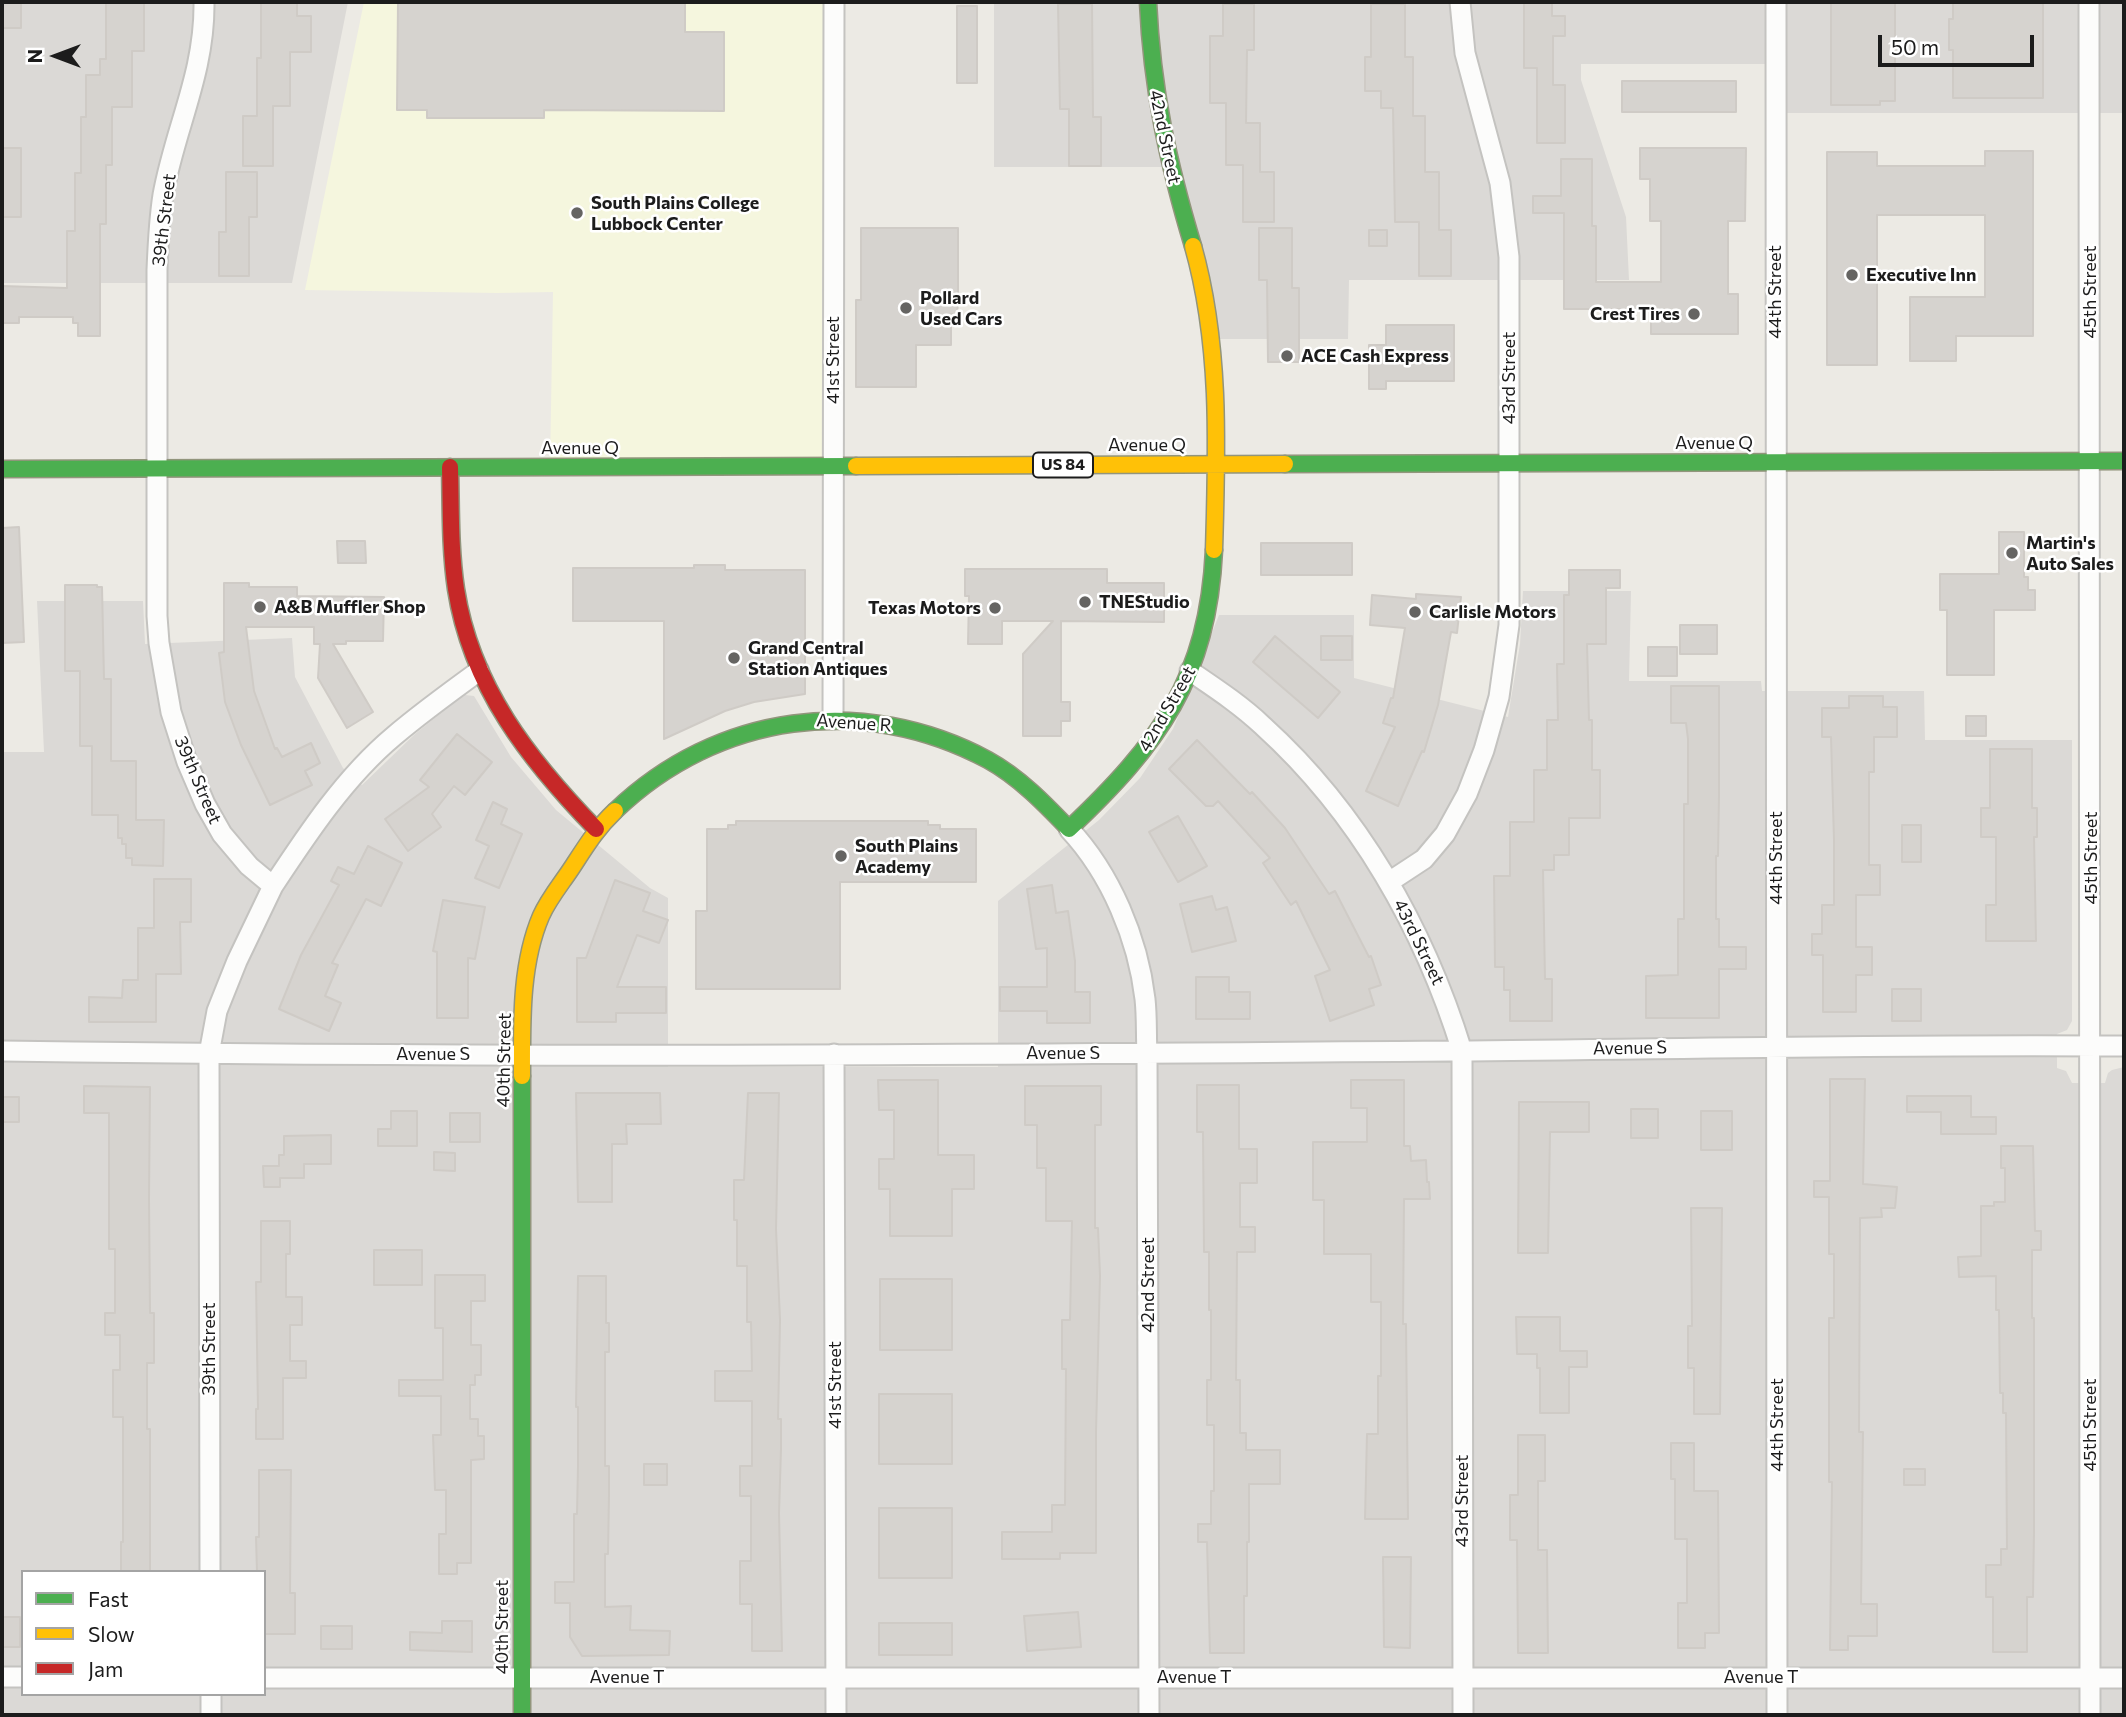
<!DOCTYPE html>
<html>
<head>
<meta charset="utf-8">
<style>
  body { margin:0 }
  #map { position:relative; width:2126px; height:1717px; overflow:hidden; background:#eceae4; font-family:Commissioner,sans-serif }
  canvas { display:block }
  .frame { position:absolute; inset:0; border:4px solid #1c1c1c; pointer-events:none }
  .legend { position:absolute; left:21px; top:1570px; width:245px; height:126px; box-sizing:border-box; background:#fff; border:2px solid #a4a4a4; margin:0; padding:9px 12px; list-style:none; font-size:21px; color:#1c1c1c }
  .legend li { display:flex; align-items:center; gap:14px; height:35px }
  .legend b { width:35px; border:2px solid #a4a4a4 }
  .north { position:absolute; left:21px; top:21px; width:70px; height:70px; -webkit-text-stroke:5px #fff; paint-order:stroke; rotate:270deg; font-size:19px; font-weight:700; line-height:28px; text-align:center; color:#1c1c1c }
  .north::after { content:''; display:block; margin:auto; width:24px; height:32px; background:#1c1c1c; clip-path:polygon(50% 0,100% 100%,50% 72%,0 100%) }
  .scale { position:absolute; left:1878px; top:35px; width:156px; height:32px; box-sizing:border-box; border:4px solid #1c1c1c; border-top:0; padding-left:9px; font-size:21px; line-height:24px; white-space:nowrap; color:#1c1c1c; -webkit-text-stroke:5px #fff; paint-order:stroke }
</style>
</head>
<body>
<div id="map">
<canvas width="2126" height="1717"></canvas>
<div class="frame"></div>
<ul class="legend">
<li><b style="height:9px;background:#4caf50"></b>Fast</li>
<li><b style="height:9px;background:#ffc107"></b>Slow</li>
<li><b style="height:9px;background:#c62828"></b>Jam</li>
</ul>
<div class="north">N</div>
<div class="scale">50 m</div>
</div>
<script>
const context = document.querySelector('canvas').getContext('2d');
context.lineJoin = 'round';
function fill(path, color) {
  context.fillStyle = color;
  context.fill(path, 'evenodd');
}
function trace(path, color, width, dash) {
  context.strokeStyle = color;
  context.lineWidth = width;
  context.lineCap = dash ? 'butt' : 'round';
  context.setLineDash(dash || []);
  context.stroke(path);
}
function write(font, color, halo, rows, align = 'center') {
  context.font = font + ' Commissioner,sans-serif';
  context.lineWidth = 5;
  context.setLineDash([]);
  context.textBaseline = 'middle';
  context.strokeStyle = halo;
  context.fillStyle = color;
  for (const [text, x, y, turn = 0] of rows) {
    context.save();
    context.translate(x, y);
    context.rotate((+turn || 0) * Math.PI / 180);
    context.textAlign = isNaN(turn) ? turn : align;
    if (halo) context.strokeText(text, 0, 0);
    context.fillText(text, 0, 0);
    context.restore();
  }
}
const residential = new Path2D(`
  M2 2H348L292 283H2Z
  M994 2H2124V113H1786V64H1581V80L1626 217 1629 280H1349L1348 339H1220L1179 167H994Z
  M1523 591H1631L1629 681H1761L1762 691H1924L1925 740H2072V1021L2067 1030 2057 1034V1068L2066 1071 2072 1083H2105L2108 1073 2112 1070 2124 1067V1715H2V752H44L37 601H143L145 644 292 638 295 677 343 768 362 785 415 734 454 702 465 695 474 696 511 757 556 810 650 888 668 898V1067H998V901L1099 820 1140 778 1173 729 1219 615H1354V678L1508 717 1520 644ZM23 1572H264V1694H23Z`);
const education = new Path2D(`
  M364 2H834L833 466 550 467 553 292 497 293 305 290Z`);
const building = new Path2D(`
  M2 2H21V28H2Z
  M106 2H144V51H132V107H112V165H106V224H100V336H78V323H73V317H19V323H2V286L67 288V231H75V173H81V117H86V75H100V59H106Z
  M261 2H297V16H311V52H290V106H273V166H243V116H257V58H261Z
  M398 2H685V32H724V111L544 110V118H427V110H397Z
  M1524 2H1552V16H1565V36H1553V85H1565V143H1537V68H1524Z
  M1831 2H1895V101H1880V105H1831Z
  M1953 2H2043V98H1953V50H1949V19H1953Z
  M1058 4H1092L1093 117H1101V166H1069V109H1060Z
  M1223 4H1254V50H1247L1246 123H1260V172H1274V222H1243V165H1226V103H1210V36H1223Z
  M1371 4H1405V57H1413V116H1425V172H1439V230H1451V276H1419V222H1395L1393 108H1381V91H1365V57H1371Z
  M957 6H977V83H957Z
  M1622 81H1736V112H1622Z
  M2 148H21V217H2Z
  M1640 148H1746L1745 221H1728V294H1738V334H1651V309H1564V213H1533V196H1561V159H1592V226H1596V282H1661V221H1650V179H1640Z
  M1985 151H2033V336H1956V361H1910V297H1985V215H1877V365H1827V152H1877V166H1985Z
  M226 172H257V217H249V276H219V232H226Z
  M861 228H958V302L957 314H951V345H916V387H856V300H861Z
  M1259 228H1292V288H1299V362H1268L1267 280H1259Z
  M1369 230H1387V246H1369Z
  M1386 325H1454V381H1386V389H1369V345H1386Z
  M19 527 24 642 2 643V528Z
  M1999 532H2024V577H2028V590H2035V610H1994V675H1947V610H1940V574H1999Z
  M337 541H365L366 563H338Z
  M1261 543H1352V575H1261Z
  M694 565H725V570H805V694L754 702 725 711 664 739V621H573V568H694Z
  M965 569H1107V583H1164V622L1061 621V702H1070V721H1061V736H1023V654L1053 621H1002V644H968L969 596H965Z
  M1569 570H1620V588H1606V644H1587L1589 720H1592V770H1600V818H1569V855H1554V870H1543L1545 979H1552V1021H1510V990H1504V967H1495L1494 876H1510V822H1534V770H1547V720H1558L1557 664H1564V595H1569Z
  M224 583H249V587H297V596L384 597 383 641H346V644H333L373 712 347 728 318 678 320 644H314V627H246L254 691 275 749 277 748 282 757 311 743 320 763 305 771 312 785 270 805 241 745 225 702 219 653 224 652Z
  M65 585H97V587H102L104 679H111V761H136V820H164L163 866 132 865V858H126V844H122V838H118V815H92V746H80V671H65Z
  M1416 594 1461 597 1457 633 1451 632 1438 705 1424 752 1422 751 1398 806 1366 791 1395 727 1383 723 1391 698H1393L1405 628 1370 625 1372 595 1416 599Z
  M1680 625H1717V654H1680Z
  M1275 636 1340 692 1318 718 1253 662Z
  M1321 636H1352V660H1321Z
  M1648 647H1677V676H1648Z
  M1671 686H1719V796L1718 856H1716V919H1719V947H1746V969H1719V1018H1646V976L1678 975V919H1684V804H1688V739L1686 723H1671Z
  M1849 696H1883V707H1897V737H1874V772H1869V865H1880V895H1856V947H1872V975H1856V1012H1823V955H1812V934H1822V905H1834V840L1831 737H1822V708H1849Z
  M1966 716H1986V736H1966Z
  M457 734 492 762 465 795 454 786 432 814 441 827 408 851 385 819 429 787 420 780Z
  M1197 740 1250 794 1252 792 1285 828 1329 894 1335 891 1369 957 1371 956 1381 985 1369 989 1374 1005 1330 1021 1315 976 1330 970 1296 901 1291 905 1263 863 1270 858 1218 801 1213 806H1206L1169 769Z
  M1990 749H2032V808H2037V837H2034L2036 941H1986V905H1996V837H1981V808H1990Z
  M493 802 507 809 501 824 522 834 499 888 475 878 489 846 476 840Z
  M1178 816 1207 866 1178 882 1149 832Z
  M736 821H928V825H940V829H976V882H840V989H696V911H707V829H728V825H736Z
  M1902 825H1921V862H1902Z
  M368 846 402 863 381 906 366 899 332 963 338 965 325 996 341 1003 329 1031 279 1009 301 955 339 885 331 881 338 867 354 874Z
  M154 879H191V922H180L181 974H156V1022H89V997L122 998 123 980H138V928H154Z
  M615 880 650 893 643 911 668 920 659 943 637 935 617 987H666V1013H616V1022H577V958H586Z
  M1052 885 1056 913 1068 911 1075 961V992H1090V1023H1047V1011H1000V987H1047V948L1036 949 1027 889Z
  M1212 896 1216 910 1227 907 1236 941 1192 952 1180 904Z
  M443 900 485 907 475 959 468 958V1018H437V952L433 951Z
  M1196 977H1229V992H1250V1019H1196Z
  M1892 989H1921V1021H1892Z
  M1830 1079H1865L1863 1184 1897 1187 1895 1208H1881L1882 1217 1860 1218 1859 1432H1863L1861 1604H1877V1636H1848V1650H1830L1832 1482H1829V1318H1834V1254H1829V1197H1814V1181H1830Z
  M878 1080H938V1155H974V1189H952V1236H890V1189H879V1159H894V1110H879Z
  M1351 1080H1404V1146H1410L1411 1161 1426 1160 1427 1182H1429L1430 1199H1404L1403 1324H1406L1408 1519H1365L1367 1434H1378V1376H1381V1302H1371V1254H1324V1200H1313V1142H1367V1108H1351Z
  M1197 1085H1239V1149H1257V1183H1240V1227H1255V1252H1237L1236 1380H1240V1433H1246V1450H1280V1484H1249V1542H1247V1596H1244V1653H1210L1207 1542H1198V1524H1211V1491H1214V1425H1207V1380H1211V1310H1209V1252H1204L1203 1132H1197Z
  M84 1086 150 1087 149 1198 150 1313H154V1363H147V1429H150V1572H121V1542H123V1417H113V1370H120V1335H105V1313H115V1249H109V1113H84Z
  M1025 1086H1101V1125H1095V1228H1098L1100 1276 1096 1432V1553H1060V1559H1002V1532H1052V1505H1065L1066 1369H1062V1320H1070L1072 1221H1046V1168H1037V1125H1025Z
  M576 1093H660L661 1124H626L627 1144H612V1202H578Z
  M748 1093H779L776 1229 780 1320 778 1419H781V1449L779 1513 782 1651H752V1604H740V1561H751V1496H740V1466H752V1401H715V1371H752L751 1322H747V1266H737V1220H734V1180H744Z
  M1907 1096H1971V1117H1996V1134H1941V1112H1907Z
  M2 1097H19V1122H2Z
  M1519 1102H1589V1132H1550L1548 1253H1518Z
  M1631 1109H1658V1138H1631Z
  M391 1111H417V1146H378V1129H391Z
  M1701 1111H1732V1150H1701Z
  M450 1113H480V1142H450Z
  M331 1135V1164H304V1178H280V1187H264L263 1166H279V1155H284V1136Z
  M2001 1146H2033L2035 1231H2041V1250H2032V1318H2034V1532L2033 1597H2027V1652H1993V1597H1986V1565H2001V1549H2007L2006 1413H2003V1393H2000L1999 1310H1996V1276L1959 1277 1958 1257 1981 1256V1206H1994V1202H2005V1168H2001Z
  M434 1152 455 1153V1171L434 1170Z
  M1691 1208H1722L1720 1414H1694V1368H1688V1326H1692Z
  M261 1221H290V1254H286V1297H302V1325H290V1361H306V1378H283V1439H256V1409H258L256 1282H261Z
  M374 1250H422V1285H374Z
  M435 1275H485V1301H471V1345H481V1375H475V1385H470V1419H478V1436H484V1459L471 1460V1563H457V1574H439V1534H446V1490H435L433 1435H441V1396H399V1380H443V1328H435Z
  M578 1276H606V1323H609V1352H605V1466H609V1495L608 1554H605V1607L631 1606 630 1630 670 1631 669 1655 582 1656 570 1637V1603H555V1582H574V1514H577L578 1466V1407H576Z
  M880 1279H952V1350H880Z
  M1516 1317H1560V1351H1587V1367H1569V1413H1540V1368H1537V1354H1517Z
  M879 1394H952V1464H879Z
  M1518 1435H1545V1481H1538V1550H1547L1548 1653H1518L1517 1540H1510V1495H1518Z
  M1671 1443H1694V1491H1718L1719 1633H1705V1648H1678V1603H1687V1539H1675V1479H1671Z
  M644 1464H667V1485H644Z
  M1904 1469H1925V1485H1904Z
  M259 1470H291L290 1593H295V1634H265V1576L264 1572H257L256 1537H259Z
  M879 1508H952V1578H879Z
  M1383 1557H1411L1410 1648 1384 1647Z
  M1078 1612 1081 1647 1027 1651 1024 1616Z
  M2 1617H20V1647H2Z
  M442 1621H472V1652L410 1650V1632L442 1633Z
  M879 1623H952V1655H879Z
  M321 1626H352V1649H321Z`);
const street = new Path2D(`
  M204 2C205 73 175 128 163 195 159 220 158 246 157 270V616L159 643 171 712 187 762 205 804 222 834 249 866 273 886 237 961 217 1011 209 1054 210 1572
  M1776 2 1777 1715
  M2089 2 2090 1715
  M1190 671C1215 688 1241 705 1263 726 1359 813 1424 928 1462 1051L1463 1715
  M833 719 834 2
  M1069 829C1111 874 1138 939 1145 999 1147 1017 1146 1035 1147 1053L1149 1715
  M1389 882 1424 859 1445 834 1467 794 1484 750 1499 697 1509 625V257L1500 183 1465 53 1460 2
  M273 886C308 833 345 777 394 736 421 713 450 692 479 671
  M2 1051C485 1058 969 1055 1452 1051 1676 1049 1900 1044 2124 1046
  M834 1054 836 1715
  M2 1677H23
  M264 1678H2124
  M211 1694V1715`);
const fast = new Path2D(`
  M1148 2C1152 90 1168 163 1193 246
  M1285 464 2124 461
  M2 469 856 466
  M615 811C717 713 863 693 988 760 1019 777 1045 804 1069 829 1159 744 1208 678 1214 550
  M522 1076V1715`);
const slow = new Path2D(`
  M1193 246C1221 345 1217 449 1214 550
  M856 466 1285 464
  M522 1076C522 1024 520 965 541 916 549 898 562 883 573 866 586 846 597 828 615 811`);
const jam = new Path2D(`
  M450 467C451 508 450 549 456 589 471 687 530 761 596 829`);
const markers = [
  [577,213,7,"#656462"],
  [1852,275,7,"#656462"],
  [906,308,7,"#656462"],
  [1694,314,7,"#656462"],
  [1287,356,7,"#656462"],
  [2012,553,7,"#656462"],
  [1085,602,7,"#656462"],
  [260,607,7,"#656462"],
  [995,608,7,"#656462"],
  [1415,612,7,"#656462"],
  [734,658,7,"#656462"],
  [841,856,7,"#656462"]
];
const shields = [
  [1063,465,60]
];
const shieldNames = [
  ["US 84",1063,465]
];
const streetNames = [
  ["42nd Street",1165,137,78],
  ["39th Street",164,220,-83],
  ["44th Street",1775,292,-90],
  ["45th Street",2090,292,-90],
  ["41st Street",833,360,-90],
  ["43rd Street",1509,378,-90],
  ["Avenue Q",1714,443],
  ["Avenue Q",1147,445],
  ["Avenue Q",580,448],
  ["42nd Street",1167,709,-60],
  ["Avenue R",854,723,4],
  ["39th Street",198,780,67],
  ["44th Street",1776,858,-90],
  ["45th Street",2091,858,-90],
  ["43rd Street",1419,942,64],
  ["Avenue S",1630,1048,-1],
  ["Avenue S",1063,1053],
  ["Avenue S",433,1054],
  ["40th Street",504,1060,-89],
  ["42nd Street",1148,1285,-90],
  ["39th Street",209,1349,-90],
  ["41st Street",835,1385,-90],
  ["44th Street",1777,1425,-90],
  ["45th Street",2090,1425,-90],
  ["43rd Street",1462,1501,-90],
  ["40th Street",502,1627,-90],
  ["Avenue T",627,1677],
  ["Avenue T",1194,1677],
  ["Avenue T",1761,1677]
];
const poiNames = [
  ["South Plains College",591,203],
  ["Lubbock Center",591,224],
  ["Executive Inn",1866,275],
  ["Pollard",920,298],
  ["Used Cars",920,319],
  ["Crest Tires",1680,314,"right"],
  ["ACE Cash Express",1301,356],
  ["Martin's",2026,543],
  ["Auto Sales",2026,564],
  ["TNEStudio",1099,602],
  ["A&B Muffler Shop",274,607],
  ["Texas Motors",981,608,"right"],
  ["Carlisle Motors",1429,612],
  ["Grand Central",748,648],
  ["Station Antiques",748,669],
  ["South Plains",855,846],
  ["Academy",855,867]
];
fill(residential, '#dbd9d6');
fill(education, '#f5f6de');
fill(building, '#d6d3cf');
trace(building, '#cfcbc6', 2);
trace(street, '#c4c3c0', 23);
trace(fast, '#92957c', 19);
trace(slow, '#92957c', 19);
trace(jam, '#92957c', 19);
trace(street, '#fcfcfb', 19);
trace(fast, '#4caf50', 16);
trace(slow, '#ffc107', 16);
trace(jam, '#c62828', 16);
for (const [x, y, r, color] of markers) {
  const dot = new Path2D();
  dot.arc(x, y, r, 0, 2 * Math.PI);
  context.fillStyle = color;
  context.fill(dot);
  trace(dot, '#fff', 2.5);
}
for (const [x, y, w] of shields) {
  const box = new Path2D();
  box.roundRect(x - w / 2, y - 12.5, w, 25, 5);
  context.fillStyle = '#fff';
  context.fill(box);
  trace(box, '#1c1c1c', 2);
}
write('bold 16px', '#1c1c1c', null, shieldNames);
write('18px', '#1c1c1c', '#fff', streetNames);
write('bold 18px', '#1c1c1c', '#fff', poiNames, 'left');
</script>
</body>
</html>
